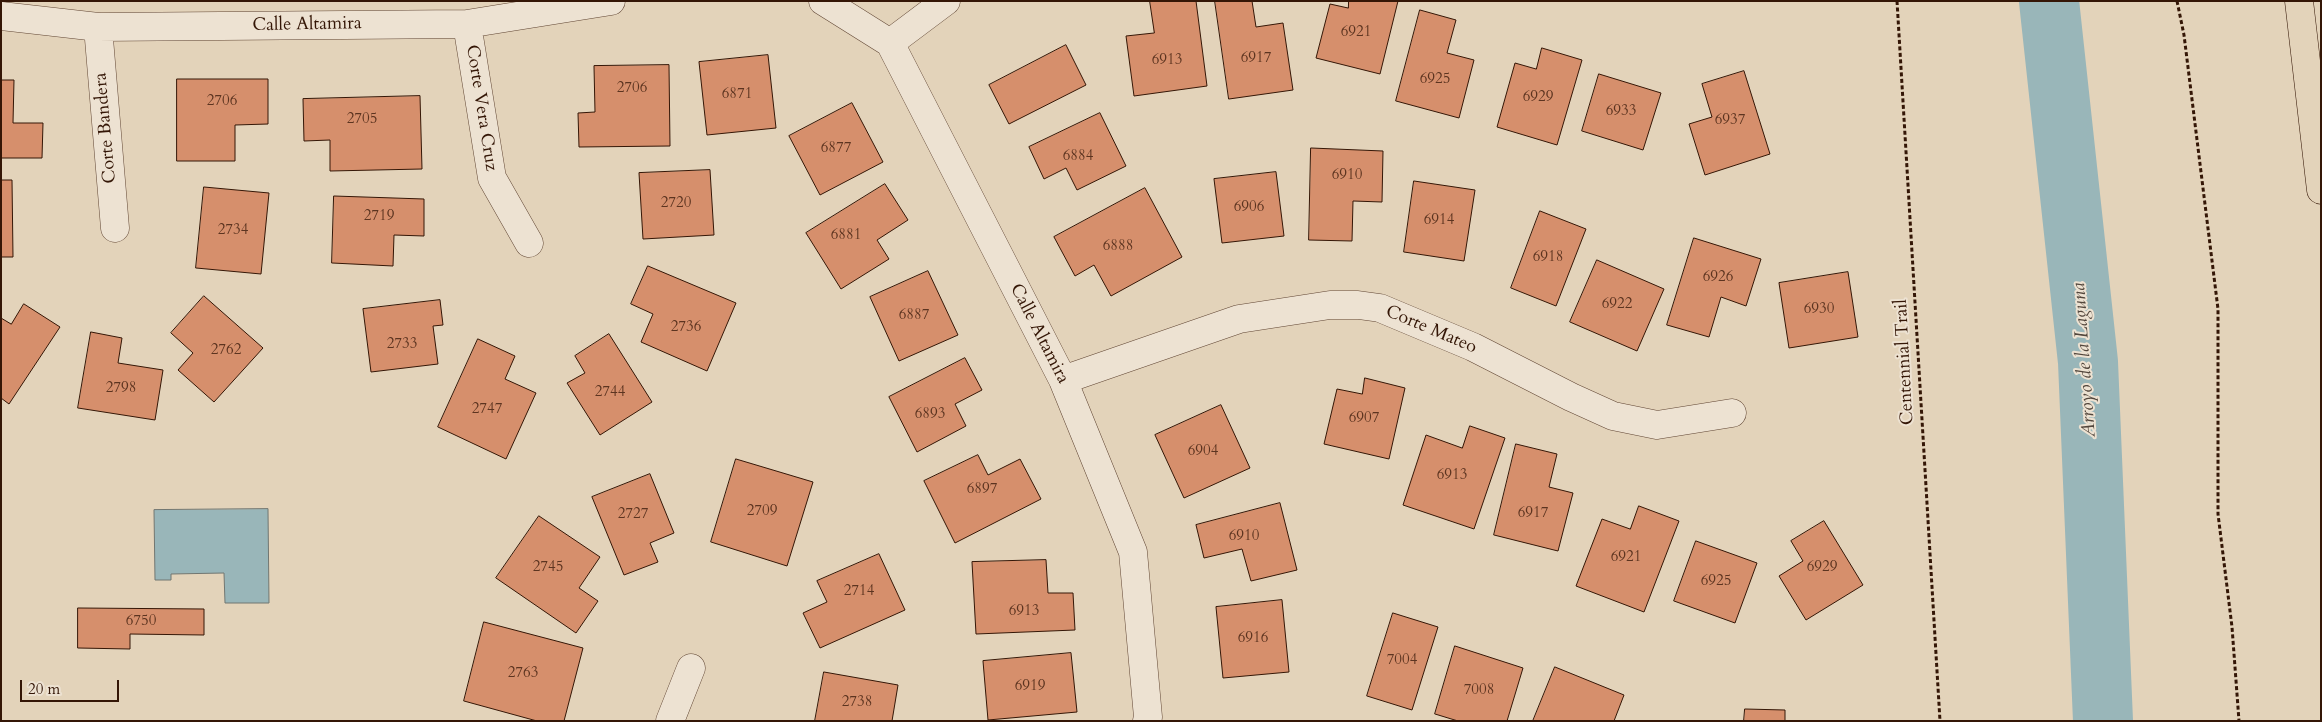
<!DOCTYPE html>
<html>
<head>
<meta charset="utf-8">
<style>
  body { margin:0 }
  #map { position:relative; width:2322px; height:722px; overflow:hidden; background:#e3d3ba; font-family:Cardo,serif }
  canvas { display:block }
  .frame { position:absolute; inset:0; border:2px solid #341606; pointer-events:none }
  .scale { position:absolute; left:20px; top:680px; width:99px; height:22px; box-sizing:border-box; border:2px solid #341606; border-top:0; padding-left:6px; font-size:15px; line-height:18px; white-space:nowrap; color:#341606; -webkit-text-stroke:4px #ede2d2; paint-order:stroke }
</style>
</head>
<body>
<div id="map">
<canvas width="2322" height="722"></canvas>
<div class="frame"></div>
<div class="scale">20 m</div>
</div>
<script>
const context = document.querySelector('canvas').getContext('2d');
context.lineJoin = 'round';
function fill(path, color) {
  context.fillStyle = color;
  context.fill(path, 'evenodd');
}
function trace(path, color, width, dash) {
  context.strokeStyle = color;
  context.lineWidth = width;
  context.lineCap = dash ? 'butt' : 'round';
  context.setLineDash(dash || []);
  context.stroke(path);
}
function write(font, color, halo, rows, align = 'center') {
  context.font = font + ' Cardo,serif';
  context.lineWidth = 4;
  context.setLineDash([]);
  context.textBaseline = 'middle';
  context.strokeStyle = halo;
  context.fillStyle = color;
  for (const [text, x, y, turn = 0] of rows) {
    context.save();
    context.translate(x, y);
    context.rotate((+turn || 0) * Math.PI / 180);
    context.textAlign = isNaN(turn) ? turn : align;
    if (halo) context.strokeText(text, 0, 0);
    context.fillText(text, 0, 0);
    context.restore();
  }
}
const water = new Path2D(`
  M268 509 269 603H225L224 573 171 574V580H155L154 510Z`);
const river = new Path2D(`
  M2049 1 2088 362 2103 721`);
const building = new Path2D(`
  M1150 1H1196L1207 86 1134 96 1126 36 1154 33Z
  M1215 1H1252L1256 27 1283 23 1293 90 1229 99Z
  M1349 1H1398L1380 74 1316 58 1330 4 1348 8Z
  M1420 10 1456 20 1447 53 1474 60 1459 118 1396 101Z
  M1066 45 1086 85 1009 124 989 85Z
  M1542 48 1582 60 1557 145 1497 127 1515 63 1536 69Z
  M768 55 776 128 707 135 699 62Z
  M669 65 670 146 579 147 578 113 595 112 594 66Z
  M1744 71 1770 154 1705 175 1689 124 1712 117 1702 84Z
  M1599 74 1661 93 1643 150 1582 131Z
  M177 79H268V124L235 125V161H177Z
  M1 80H14L13 123H43L42 158H1Z
  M420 96 422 169 330 171V140L304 141 303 99Z
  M852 103 883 162 820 195 789 136Z
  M1100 113 1126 166 1077 190 1066 168 1044 179 1029 147Z
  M1311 148 1383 151 1382 202 1353 201 1352 241 1309 240Z
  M710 170 714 235 643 239 639 173Z
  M1276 172 1284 236 1222 243 1214 179Z
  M1 180H12L13 257H1Z
  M1414 181 1475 190 1464 261 1404 252Z
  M885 184 908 220 877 240 889 259 841 289 806 233Z
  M204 187 269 193 261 274 196 268Z
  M1145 188 1182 257 1111 296 1094 265 1075 276 1054 237Z
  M334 196 424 199V236L394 235 393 266 332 263Z
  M1540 211 1586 229 1556 306 1511 288Z
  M1694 238 1761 259 1746 306 1721 297 1709 337 1667 325Z
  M1597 260 1664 289 1637 351 1570 322Z
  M648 266 736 303 707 371 641 342 653 314 631 304Z
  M928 271 958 335 899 361 870 297Z
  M1848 272 1858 337 1789 348 1779 283Z
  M204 296 263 348 214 402 178 370 193 353 171 333Z
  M440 300 443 325 433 326 438 364 371 372 363 309Z
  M24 304 60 327 9 404 1 398V318L11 324Z
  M91 332 122 338 118 363 163 370 155 420 78 408Z
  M609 334 652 402 600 435 567 383 585 373 575 356Z
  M478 339 515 356 505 379 536 393 506 459 438 427Z
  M965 358 982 390 955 404 966 426 917 452 889 397Z
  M1365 378 1405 388 1389 459 1324 444 1337 389 1362 394Z
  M1221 405 1250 468 1184 498 1155 435Z
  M1470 426 1505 438 1474 529 1403 505 1426 435 1462 448Z
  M1516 444 1557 454 1549 487 1573 493 1558 551 1494 535Z
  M978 455 988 475 1020 459 1041 499 955 543 924 481Z
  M736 459 813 482 787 566 711 542Z
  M650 474 674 533 650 543 658 562 624 575 592 497Z
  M1280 503 1297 570 1251 581 1242 549 1204 558 1196 525Z
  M1639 506 1679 521 1644 612 1576 586 1602 519 1630 529Z
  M539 516 600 557 579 588 598 601 576 633 496 578Z
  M1824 521 1863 585 1806 620 1779 576 1803 561 1791 541Z
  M1696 541 1757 563 1735 623 1674 601Z
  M879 554 905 610 820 648 803 613 827 602 817 581Z
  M1046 560 1048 593H1073L1075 630 976 634 972 562Z
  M1282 600 1289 672 1223 678 1216 607Z
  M78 608 204 609V635L130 634V649L78 648Z
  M1393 613 1438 627 1412 710 1367 696Z
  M484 622 583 648 564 721H537L464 701Z
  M1455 646 1523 668 1507 721H1458L1435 714Z
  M1071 653 1077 712 988 720 983 661Z
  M1555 667 1624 695 1614 721H1533Z
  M824 672 898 685 892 721H815Z
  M1745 709 1785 710V721H1744Z`);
const path = new Path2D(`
  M1897 1 1940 721
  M2177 1 2184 35 2218 309V514L2232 627 2239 721`);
const minor = new Path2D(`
  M823 1 890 43 1063 380 1133 552 1148 717 1147 721
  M1 16 98 27 467 24 611 1
  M467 24 492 178 529 243
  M98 27 115 228
  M890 43 946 1
  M1063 380 1239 319 1330 305H1358L1380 308 1473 347 1571 397 1613 416 1657 425 1732 413
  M670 721 691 668`);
const motorway = new Path2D(`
  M2299 1 2321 190`);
const numberNames = [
  ["6921",1356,33],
  ["6917",1256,59],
  ["6913",1167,61],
  ["6925",1435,80],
  ["2706",632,89],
  ["6871",737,95],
  ["6929",1538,98],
  ["2706",222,102],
  ["6933",1621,112],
  ["2705",362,120],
  ["6937",1730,121],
  ["6877",836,149],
  ["6884",1078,157],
  ["6910",1347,176],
  ["2720",676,204],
  ["6906",1249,208],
  ["2719",379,217],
  ["6914",1439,221],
  ["2734",233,231],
  ["6881",846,236],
  ["6888",1118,247],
  ["6918",1548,258],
  ["6926",1718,278],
  ["6922",1617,305],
  ["6930",1819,310],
  ["6887",914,316],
  ["2736",686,328],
  ["2733",402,345],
  ["2762",226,351],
  ["2798",121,389],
  ["2744",610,393],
  ["2747",487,410],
  ["6893",930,415],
  ["6907",1364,419],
  ["6904",1203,452],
  ["6913",1452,476],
  ["6897",982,490],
  ["2709",762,512],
  ["6917",1533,514],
  ["2727",633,515],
  ["6910",1244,537],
  ["6921",1626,558],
  ["2745",548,568],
  ["6929",1822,568],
  ["6925",1716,582],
  ["2714",859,592],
  ["6913",1024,612],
  ["6750",141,622],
  ["6916",1253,639],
  ["7004",1402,661],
  ["2763",523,674],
  ["6919",1030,687],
  ["7008",1479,691],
  ["2738",857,703]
];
const streetNames = [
  ["Calle Altamira",307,25,-1],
  ["Corte Vera Cruz",481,108,81],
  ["Corte Bandera",106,128,-95],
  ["Corte Mateo",1431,330,23],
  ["Calle Altamira",1039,334,63],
  ["Centennial Trail",1905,362,-93]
];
const waterNames = [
  ["Arroyo de la Laguna",2085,360,-94]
];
fill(water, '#99b6b9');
trace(water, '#717671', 1);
trace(river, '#99b6b9', 60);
fill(building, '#d68f6c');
trace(building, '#341606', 1);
trace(minor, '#604533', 29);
trace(motorway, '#341606', 29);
trace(path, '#341606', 3, [4, 2.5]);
trace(minor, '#ede2d2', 28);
trace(motorway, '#e3d3ba', 28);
write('15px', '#5c3420', null, numberNames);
write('18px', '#341606', '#ede2d2', streetNames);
write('italic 19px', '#52463c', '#ede2d2', waterNames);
</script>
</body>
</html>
